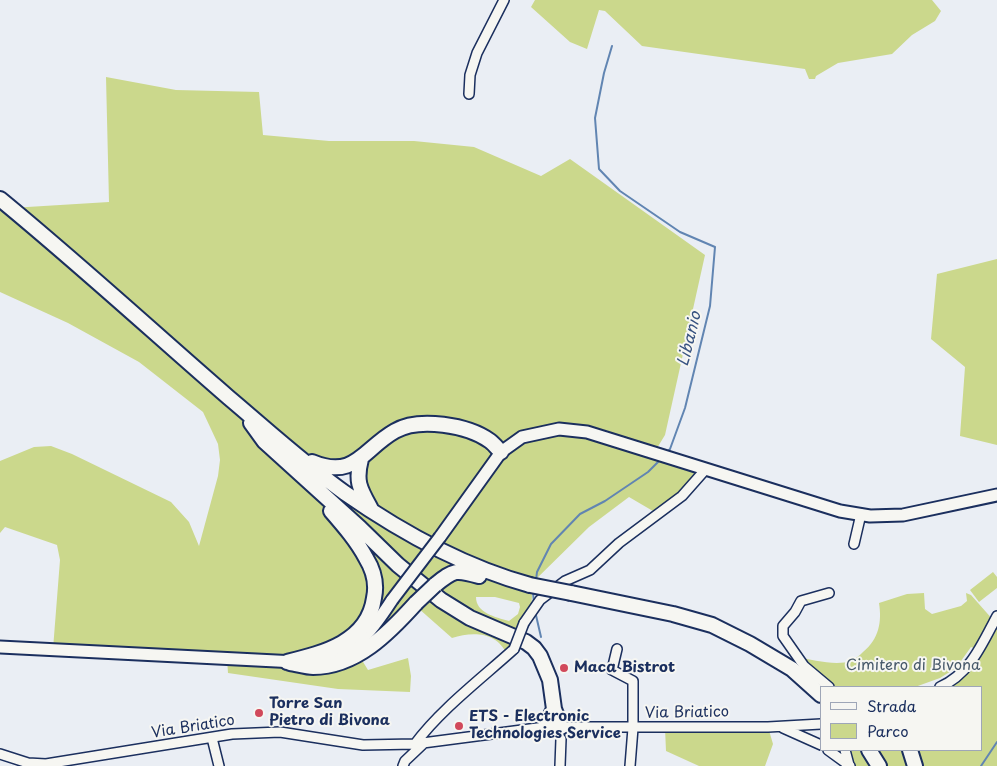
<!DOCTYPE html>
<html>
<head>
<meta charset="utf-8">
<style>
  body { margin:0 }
  #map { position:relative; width:997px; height:766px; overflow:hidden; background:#eaeef4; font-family:"Playpen Sans",sans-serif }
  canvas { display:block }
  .legend { position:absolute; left:820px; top:686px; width:162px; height:65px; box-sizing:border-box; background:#f6f6f2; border:1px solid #9ea6b7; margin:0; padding:6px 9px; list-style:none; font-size:15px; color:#1b2f5e }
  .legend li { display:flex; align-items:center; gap:10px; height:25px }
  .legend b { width:25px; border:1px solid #9ea6b7 }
</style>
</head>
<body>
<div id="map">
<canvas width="997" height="766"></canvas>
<ul class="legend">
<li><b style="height:6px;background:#f6f6f2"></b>Strada</li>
<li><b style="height:14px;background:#cbd88c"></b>Parco</li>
</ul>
</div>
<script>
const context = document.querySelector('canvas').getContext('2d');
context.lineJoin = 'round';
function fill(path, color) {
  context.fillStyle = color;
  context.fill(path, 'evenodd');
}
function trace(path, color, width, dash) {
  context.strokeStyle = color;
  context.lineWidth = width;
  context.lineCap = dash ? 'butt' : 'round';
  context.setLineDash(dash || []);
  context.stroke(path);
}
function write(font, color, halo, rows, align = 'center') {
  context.font = font + ' "Playpen Sans",sans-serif';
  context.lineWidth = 4;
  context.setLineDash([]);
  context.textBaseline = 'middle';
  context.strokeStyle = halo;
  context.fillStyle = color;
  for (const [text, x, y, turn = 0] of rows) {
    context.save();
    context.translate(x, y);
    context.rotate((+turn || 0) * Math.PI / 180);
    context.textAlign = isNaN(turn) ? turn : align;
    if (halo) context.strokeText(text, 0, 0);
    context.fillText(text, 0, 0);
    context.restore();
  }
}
const green = new Path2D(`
  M535 0H932L941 11 935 21 912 35 892 54 838 63 816 76 815 79H809L805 69 642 46 605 11 599 10 587 49 570 42 531 7Z
  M106 77 176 90 259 92 263 135 329 141H414L474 147 541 176 570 159 705 255 665 435 654 453 705 470 658 514 629 497 589 527 530 585 532 596 531 612 507 655C498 632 473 631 452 638L418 608 360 657 368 670 408 658 411 676 410 692 338 689 228 673 227 659 53 649 60 560 57 545 5 527 0 533V461L34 447 51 446 72 454 171 502 189 522 199 546 218 476 220 460 218 444 203 412 139 362 68 323 0 292V199L11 208 109 202ZM303 459 347 465 358 470 372 511ZM440 537 446 552 418 565 424 542ZM476 597H495L519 603 520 607 518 614 509 621C495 617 476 613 476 597Z
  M997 259V445L960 436 965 367 931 339 937 274Z
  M993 572 997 577V588L979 602 970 590Z
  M924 593 925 609 932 614 961 606 967 601 966 593 971 595 994 621 997 616V766H850L845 750H981V687H940L953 682 978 650 971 647 956 668 940 678 915 687H829L797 657C812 660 836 666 851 661 855 659 860 655 863 652 879 639 882 622 879 603L907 594Z
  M768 727 773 744 765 766H699L666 751 665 728Z`);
const stream = new Path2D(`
  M612 46 604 73 595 118 599 169 620 191 680 232 715 247 710 306 685 408 670 449 666 453
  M536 580 537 572 551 544 580 514 605 501 648 472 660 460
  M533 592 534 604
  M535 611 541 637
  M981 766 997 742`);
const minor = new Path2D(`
  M469 94 470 75 477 53 504 0
  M854 544 861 514
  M524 623 540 600 565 581 590 570 619 543 682 496 705 470
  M617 649 612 670 633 681V728L630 766
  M829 687 804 666 783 636V626L795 612 801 601 829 593
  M940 687C970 674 982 644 997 616
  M783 728 821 745
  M212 738 219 766
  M415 744C440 710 482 678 514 649
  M828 750 850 766
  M845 750 849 765
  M0 754 28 763 46 764 232 734 280 732 363 745 415 744 545 727H768L821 724
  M403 766 405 761 423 744
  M560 766 561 739`);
const tertiary = new Path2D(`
  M440 537 501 452 522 437 559 429 587 432 840 511 870 516 903 515 997 495
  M0 647 296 662
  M312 661C354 656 370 634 392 600`);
const primary = new Path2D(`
  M0 199C78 263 152 331 228 397 266 429 304 464 345 493 401 532 464 567 530 585
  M251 423 264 441 360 528 398 565 441 600 470 618 526 642 534 648 540 656 550 680 554 709 561 727
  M361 459C355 482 360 489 371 509
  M312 462C355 480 363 449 395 431 419 417 468 425 490 441 494 444 498 449 501 452
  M435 585C454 570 455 569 479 576
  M571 593 673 614 712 625 750 644 792 669 821 695
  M287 662C323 653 368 642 374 598 377 584 374 571 366 558 357 541 344 526 331 511
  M290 663C297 664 306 667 313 667 356 667 389 633 416 603
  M545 727 554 709
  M869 750 879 766
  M910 750 915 766`);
const minorBridge = new Path2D(`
  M514 649 524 623`);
const tertiaryBridge = new Path2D(`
  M392 600 440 537`);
const primaryBridge = new Path2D(`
  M530 585 571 593
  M416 603 435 585`);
const markers = [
  [564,668,5,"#d1495b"],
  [259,713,5,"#d1495b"],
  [459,726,5,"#d1495b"]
];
const parkNames = [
  ["Cimitero di Bivona",913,666]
];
const poiNames = [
  ["Maca Bistrot",574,668],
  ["Torre San",269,704],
  ["Pietro di Bivona",269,721],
  ["ETS - Electronic",469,717],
  ["Technologies Service",469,734]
];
const streetNames = [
  ["Via Briatico",687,713,-1],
  ["Via Briatico",193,727,-9]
];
const waterNames = [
  ["Libanio",690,339,-76]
];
fill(green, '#cbd88c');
trace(stream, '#6185b2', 2);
trace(minor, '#1b2f5e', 12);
trace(tertiary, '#1b2f5e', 15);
trace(primary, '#1b2f5e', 18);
trace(minor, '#f6f6f2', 9);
trace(tertiary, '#f6f6f2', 11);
trace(primary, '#f6f6f2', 14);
trace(minorBridge, '#1b2f5e', 12, []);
trace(tertiaryBridge, '#1b2f5e', 15, []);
trace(primaryBridge, '#1b2f5e', 18, []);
trace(minorBridge, '#f6f6f2', 9);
trace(tertiaryBridge, '#f6f6f2', 11);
trace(primaryBridge, '#f6f6f2', 14);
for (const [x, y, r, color] of markers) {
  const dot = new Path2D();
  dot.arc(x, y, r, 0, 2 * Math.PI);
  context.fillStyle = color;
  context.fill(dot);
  trace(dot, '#f6f6f2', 2);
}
write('15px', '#47596a', '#f6f6f2', parkNames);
write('bold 15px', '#1b2f5e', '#f6f6f2', poiNames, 'left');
write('15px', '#1b2f5e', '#f6f6f2', streetNames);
write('italic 16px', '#385381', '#f6f6f2', waterNames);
</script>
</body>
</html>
